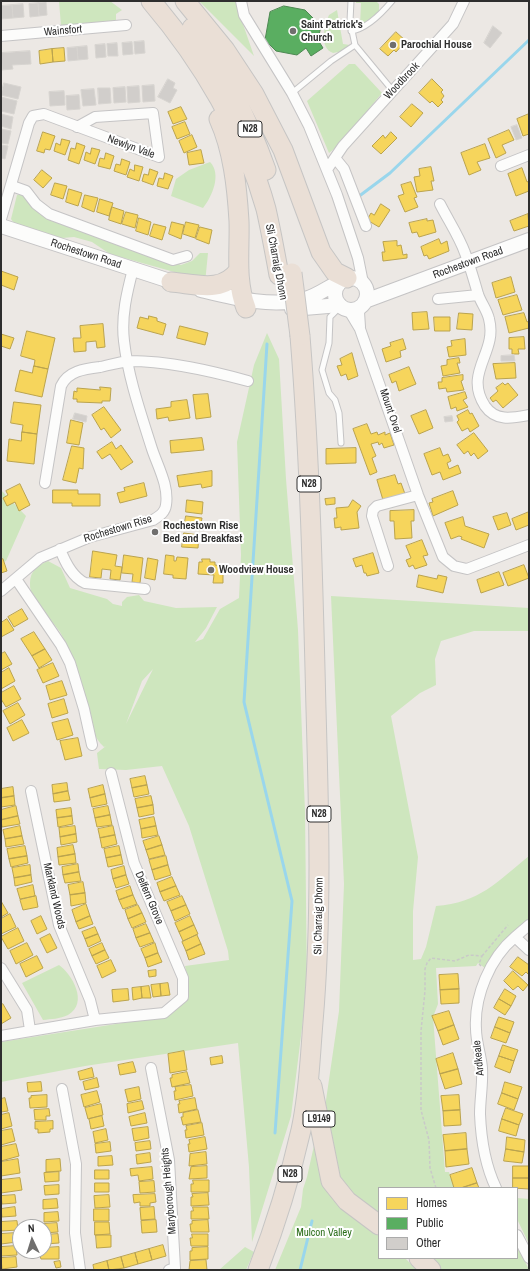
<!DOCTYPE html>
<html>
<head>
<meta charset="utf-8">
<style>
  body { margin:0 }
  #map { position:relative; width:530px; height:1271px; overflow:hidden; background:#ece8e4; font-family:"Archivo Narrow",sans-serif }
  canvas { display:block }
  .frame { position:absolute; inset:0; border:2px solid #2e2e2e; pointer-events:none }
  .legend { position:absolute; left:378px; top:1187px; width:140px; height:72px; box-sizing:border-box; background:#fff; border:1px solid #ababab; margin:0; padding:5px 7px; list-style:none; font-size:12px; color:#2e2e2e }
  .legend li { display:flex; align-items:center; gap:8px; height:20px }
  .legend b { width:20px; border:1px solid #ababab }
  .north { position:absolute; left:12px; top:1219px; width:40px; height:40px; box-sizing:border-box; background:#fff; border:1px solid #ababab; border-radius:50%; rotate:356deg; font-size:11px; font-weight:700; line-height:16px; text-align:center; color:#2e2e2e }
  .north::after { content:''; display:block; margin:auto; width:14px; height:18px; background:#706f6e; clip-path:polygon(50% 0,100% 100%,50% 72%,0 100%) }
</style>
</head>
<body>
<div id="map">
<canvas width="530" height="1271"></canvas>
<div class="frame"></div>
<ul class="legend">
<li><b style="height:11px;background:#f6d55c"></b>Homes</li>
<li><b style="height:11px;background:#5aae61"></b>Public</li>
<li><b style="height:11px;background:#d1cecb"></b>Other</li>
</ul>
<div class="north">N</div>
</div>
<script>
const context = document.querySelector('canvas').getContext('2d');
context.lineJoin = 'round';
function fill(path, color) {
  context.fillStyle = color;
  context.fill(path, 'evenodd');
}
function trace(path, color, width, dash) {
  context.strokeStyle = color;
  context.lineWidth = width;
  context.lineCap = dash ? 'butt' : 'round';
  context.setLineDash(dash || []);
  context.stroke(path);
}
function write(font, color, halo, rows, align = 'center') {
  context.font = font + ' "Archivo Narrow",sans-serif';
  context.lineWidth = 4;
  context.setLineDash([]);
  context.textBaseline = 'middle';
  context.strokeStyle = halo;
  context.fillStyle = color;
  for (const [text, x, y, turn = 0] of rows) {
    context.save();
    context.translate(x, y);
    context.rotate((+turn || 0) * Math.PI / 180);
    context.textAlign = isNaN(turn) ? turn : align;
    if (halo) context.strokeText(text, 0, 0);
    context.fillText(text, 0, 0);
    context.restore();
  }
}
const green = new Path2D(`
  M59 1H110L122 10 116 14V21L111 23 61 26Z
  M199 1H235L254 56Z
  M356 1H376L379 4V12L360 26 361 3H356Z
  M337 10 343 44 350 45 343 51 333 53C319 48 324 26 329 15Z
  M349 64H355L382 93 340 144 329 153 307 101Z
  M210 162C222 174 212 197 203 208L171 196 176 179 189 170Z
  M17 195H25L61 222 181 265 192 261 200 253H208L205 283 185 275 110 254 92 242 74 237 62 238 14 223 11 219Z
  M267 333 279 359 286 479 298 630 305 812 307 988 291 1116 252 1242 249 1167 238 1043 85 1066 1 1082V1042L167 1016C191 1003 190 989 185 966L229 960 228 951 189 826 162 766 126 770 99 769 97 753 106 746 104 747C83 728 87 689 75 665 70 654 66 642 60 632 50 617 29 602 30 583 30 571 38 565 48 561L61 568 70 588 107 599 113 604 122 606V602L127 597 139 595 144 601 176 608 217 607 206 628 195 642 203 639 220 609 239 598 241 555 237 442 254 365ZM153 669 126 724 142 681Z
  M1 490 26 516 6 561 1 563Z
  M331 596 529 608V631H474L441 641 435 659 436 685 420 693 391 716 418 857 413 911V960L421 959 426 947 436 906C479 903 497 882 529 856V919C510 933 498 948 485 968L478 963 476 966 436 968 438 1004 433 1017 445 1172H449L454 1188H379V1218L356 1203 334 1174 325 1107 339 1011 344 884Z
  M59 965C72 974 89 1003 68 1015 60 1019 51 1019 43 1020L22 983Z
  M315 1141 359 1219 379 1236V1258H405L417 1270H275L301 1207 303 1189 307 1177Z
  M517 1198 529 1199V1244L517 1219Z
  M517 1244 529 1270H441L429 1258H517Z
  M245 1247 254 1252 246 1270H219Z`);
const homes = new Path2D(`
  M396 32 406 41 396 52 394 50 388 56 380 49Z
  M64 48 65 61 53 62 52 49Z
  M52 49 53 62 40 64 39 51Z
  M432 79 443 90 441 92 444 96 441 100 443 102 438 107 432 101 430 103 419 93Z
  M412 104 423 113 411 127 400 117Z
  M181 107 187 119 173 124 168 112Z
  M529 114V134L523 136 517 119Z
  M185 122 190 134 177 139 172 127Z
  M509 130 514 140 502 145 506 153 496 158 488 139Z
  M43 132 55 136 50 150 45 149 44 153 37 151Z
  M391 132 397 138 381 154 372 146 383 135 385 138Z
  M192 135 197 147 184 153 179 141Z
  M62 139 70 141 65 155 54 151 56 143 60 145Z
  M77 143 85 146 79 164 68 160 71 148 75 149Z
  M485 144 490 158 477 162 481 170 469 175 461 153Z
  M92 148 100 150 95 164 84 160 86 152 90 154Z
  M201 150 204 163 189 165 187 153Z
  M106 153 114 156 110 169 98 166 100 158 104 159Z
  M122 159 130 162 126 175 114 171 116 164 120 165Z
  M135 165 143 167 139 181 127 177 130 169 134 171Z
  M431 167 434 181H431L433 190 417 192 414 177 420 176 419 169Z
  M522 168 527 182 529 181V191L516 196 508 174Z
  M150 169 158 172 153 185 142 181 144 174 148 175Z
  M42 170 52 178 43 188 34 180Z
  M165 173 173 176 168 189 157 186 159 178 163 179Z
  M411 182 417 197 414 198 418 207 405 212 398 196 404 194 401 185Z
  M55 183 67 186 63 199 51 195Z
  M69 189 82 193 78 206 66 202Z
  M85 195 98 198 94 212 82 207Z
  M100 199 113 203 109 216 97 212Z
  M381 204 390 210 379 227 367 220 371 213 374 215Z
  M112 207 124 211 121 224 109 220Z
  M126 212 138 215 135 228 122 224Z
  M528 214 529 226 514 231 510 221Z
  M139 218 151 222 148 235 136 231Z
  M427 219V221L433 220 436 232 419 237 417 232 412 233 409 223Z
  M172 222 184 225 181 239 169 234Z
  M186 222 199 225 195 238 183 234Z
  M154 224 166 227 162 240 150 236Z
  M200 227 212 230 209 244 196 239Z
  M439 239 441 244 447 241 449 251 429 259 427 255 424 256 421 247Z
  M397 241V246L401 245 403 255 407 254V258L383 261 382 252H385L383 242Z
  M1 271 18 277 14 290 1 285Z
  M511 277 515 292 496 298 492 283Z
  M517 295 522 310 503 315 498 300Z
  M427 312 429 329 413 330 412 313Z
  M459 313 473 314 472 330 457 329Z
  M524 313 527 322 529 321V328L509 333 505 317Z
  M149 316 157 318V321L166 324 163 335 137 328 140 317 148 319Z
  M434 317H450V331H435Z
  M103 324 105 347 97 348 96 341 86 342V351L74 352 73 338H81L80 326Z
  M180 326 208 333 205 345 177 338Z
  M27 331 55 338 48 369 34 366 35 360 21 356Z
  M1 334 14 338 10 349 1 346Z
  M524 337 525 349H518L519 354H512V349H509V338Z
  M403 339 406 349 400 351 401 357 386 362 382 349 391 346 390 343Z
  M465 339 466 355 449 357 447 347 452 346 451 341Z
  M352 353 358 376 348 380 346 374 341 376 337 366 342 365 340 359Z
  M459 358 460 363H457L460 373 443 376 441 366 447 365V360Z
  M515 363 516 378 496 379 493 364Z
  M34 366 48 369 42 397 15 391 20 370 32 373Z
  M409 367 416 384 399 391 396 381 392 383 389 375Z
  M463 375V380L461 381 464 390 447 392 446 388 439 389 438 382H442V378Z
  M503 383 505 385 508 383 518 395 503 408 496 400 493 402 490 398 498 391 496 388Z
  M100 387 111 388 110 401H102V403L77 402V399H73L74 391 77 392V388L100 390Z
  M465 392 467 398 463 400 468 407 457 411 456 407 451 409 448 397Z
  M208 394 211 417 196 419 193 395Z
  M187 400 190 418 169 421 168 417 157 419 156 409 171 407V402Z
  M14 402 41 405 37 434 22 432 23 425 11 423Z
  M104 407 121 430 111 438 104 428 101 430 92 415Z
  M426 410 433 428 419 434 411 416Z
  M468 410 470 414 472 413 479 426 470 432 468 428 462 431 457 422 459 420 457 416Z
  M71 420 83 423 79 445 67 443Z
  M367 424 371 434 377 432 378 435 385 432V435L390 433 394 445 384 448 382 443 379 445 378 442 371 444 376 456 372 458 377 472 370 475 353 429Z
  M22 432 37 434 34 464 7 461 9 439 21 441Z
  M474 433 488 451 478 459 474 453 471 456 468 451 464 454 457 445Z
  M202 438 204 450 171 453 170 441Z
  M112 442 116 449 121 445 133 462 121 470 110 454 102 459 97 452Z
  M72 446 84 448 83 469 79 468 76 483 63 480Z
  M356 448V463L326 464V449Z
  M440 448 443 456 448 454 451 461 447 463 449 469 458 465 461 473 443 480 440 472 432 475 424 454Z
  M212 471V486L202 488 201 484 179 487 177 476Z
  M395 475 398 484 401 483 405 494 383 500 377 480Z
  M144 483 147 496 120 503 117 493 125 491 124 488Z
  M20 484 30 505 19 511 15 502 7 506 3 498 8 495 6 491Z
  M53 490H78V494H100V506H72V503H53Z
  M453 491 458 505 433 516 429 503 433 502 432 499Z
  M335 498V504L326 505 325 499Z
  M187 500 203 502 202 514 186 512Z
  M353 500 361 506 357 512 359 528 341 530V527L335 528 334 518H337L336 508 348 507Z
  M414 510V521H411L412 538 395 539 394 521H390V511Z
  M529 512V525L516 530 512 519Z
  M507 513 511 525 498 530 493 517Z
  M186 516 202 518 200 530 184 528Z
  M463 517 465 526 489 534 484 548 461 539 462 537 459 536 451 539 445 523Z
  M184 533 199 535 198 548 182 547Z
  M422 540 428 555 423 556 427 565 415 569 413 565 409 567 406 560 411 558 406 546Z
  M93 551 117 555 115 566 122 567 120 580 110 579 111 570 102 569 101 578 90 577Z
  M373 553 379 573 367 576 366 573H364L362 565 356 567 353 559Z
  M124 555 143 558 140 583 132 582 133 574 122 573Z
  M166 555 174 556V561H176L177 557 188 558 186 579 173 578V575L164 574Z
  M148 558 158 560 155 580 145 578Z
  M3 559 7 571 1 573V560Z
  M202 559H210V562H215V565L223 566V583H213L214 575 198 574 199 562H202Z
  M524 565 529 578 508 586 503 573Z
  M499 572 504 585 481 593 477 580Z
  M419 575 437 579 438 575 447 577 443 593 417 587Z
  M22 609 28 619 14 627 8 617Z
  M7 619 14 630 1 637V623Z
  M34 632 45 649 32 656 21 639Z
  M45 649 52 660 39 668 32 656Z
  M5 652 12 664 1 670V654Z
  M53 663 59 676 43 683 37 670Z
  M9 668 15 681 1 689V673Z
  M62 681 67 695 50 700 46 686Z
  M14 686 21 699 6 707 1 699V693Z
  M64 699 68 713 52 718 48 704Z
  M18 703 25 715 10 724 3 711Z
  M68 719 73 735 57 740 52 723Z
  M22 720 29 733 13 741 7 728Z
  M78 738 82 756 65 760 60 741Z
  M145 776 147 785 132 788 130 779Z
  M67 783 68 791 53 794 52 785Z
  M103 785 105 794 90 798 88 789Z
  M147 785 149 794 134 797 132 788Z
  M13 787 14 796 1 798V789Z
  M68 791 70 800 54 802 53 794Z
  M105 794 107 804 92 807 90 798Z
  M14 796 15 805 1 807V798Z
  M151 796 153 805 137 808 135 799Z
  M153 805 154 814 139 817 137 808Z
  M16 806 18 816 1 820V810Z
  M108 806 110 815 95 818 93 809Z
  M71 808 72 816 57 818 56 810Z
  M110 815 112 825 97 827 95 818Z
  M18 816 20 824 2 827 1 820Z
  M72 816 73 824 58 827 57 818Z
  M154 817 156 826 141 829 139 820Z
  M20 826 22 836 5 839 3 830Z
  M75 826 76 834 60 837 59 828Z
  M113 826 115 835 100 838 98 829Z
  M156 826 158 835 142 838 141 829Z
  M76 834 77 842 61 845 60 837Z
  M115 835 117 844 102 848 100 838Z
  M22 836 24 844 6 847 5 839Z
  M159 836 162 845 146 850 143 841Z
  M73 845 75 854 58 857 57 848Z
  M162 845 165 855 149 859 146 850Z
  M25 846 27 856 9 859 7 849Z
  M119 846 121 855 106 858 104 849Z
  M75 854 76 863 59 865 58 857Z
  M121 855 123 864 108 867 106 858Z
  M27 856 28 863 11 867 9 859Z
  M166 856 168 865 152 870 149 860Z
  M78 864 79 872 63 875 62 867Z
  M30 865 31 875 14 878 12 868Z
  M168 865 171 875 155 880 152 870Z
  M124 866 126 875 113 879 111 870Z
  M79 872 81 881 65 883 63 875Z
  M31 875 32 882 15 886 14 878Z
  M126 875 129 884 116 888 113 879Z
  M172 877 176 886 160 892 157 883Z
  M83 882 85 893 70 895 68 885Z
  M33 885 35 896 20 899 17 889Z
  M130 886 133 895 119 900 116 891Z
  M176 886 180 895 164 901 160 892Z
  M85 893 86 903 71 906 70 895Z
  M133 895 137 904 123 909 119 900Z
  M36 896 38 907 23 910 20 900Z
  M182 896 186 905 171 911 167 902Z
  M1 901 8 913 1 917Z
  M86 904 90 916 76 922 72 910Z
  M138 905 142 913 128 919 125 910Z
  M186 905 190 914 175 921 171 911Z
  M142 913 146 922 132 928 128 919Z
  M10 914 16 927 1 934V919Z
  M41 916 47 929 37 934 31 921Z
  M90 916 93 924 79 929 76 922Z
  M190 916 194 925 179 932 175 923Z
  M146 924 150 933 136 938 133 929Z
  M194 925 198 934 183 941 179 932Z
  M95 927 98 934 85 939 82 932Z
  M18 928 24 941 8 949 1 937Z
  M150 933 154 942 140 947 136 938Z
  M50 934 57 948 47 953 40 939Z
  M98 934 101 941 88 947 85 939Z
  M197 935 201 944 186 951 182 942Z
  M27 943 33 955 16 964 10 951Z
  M102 943 105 950 92 956 89 949Z
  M155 943 158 953 145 958 141 949Z
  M201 944 205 954 189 960 186 951Z
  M105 950 109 958 96 964 92 956Z
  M158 953 162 962 148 967 145 958Z
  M37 956 43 968 26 977 20 964Z
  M518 957 529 965V975L526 972 522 976 510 967Z
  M111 960 116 971 102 978 97 966Z
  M156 970V976L149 977 148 971Z
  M513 971 528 985 523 991 518 986 513 990 504 981Z
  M458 974 459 989 440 990 439 975Z
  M168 983 170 995 161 996 160 984Z
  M160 984 161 996 153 997 151 985Z
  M149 986 151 998H142L141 987Z
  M141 987 142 998 133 1000 132 988Z
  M128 989 129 1000 113 1002 112 990Z
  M459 989V1003L441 1004 440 990Z
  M505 989 516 996 511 1006 499 999Z
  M499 999 511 1006 505 1015 494 1008Z
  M3 1004 11 1018 1 1024V1005Z
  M449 1011 454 1025 438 1031 432 1016Z
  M499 1017 514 1022 510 1033 495 1027Z
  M454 1025 459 1039 443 1045 438 1031Z
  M495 1027 510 1033 506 1043 491 1038Z
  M503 1045 518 1050 514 1061 499 1056Z
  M184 1051 187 1070 170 1073 168 1054Z
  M453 1053 458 1069 440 1074 436 1059Z
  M222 1056 223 1063 211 1065 210 1058Z
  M499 1056 514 1061 510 1073 495 1067Z
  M133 1062 136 1072 120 1075 118 1065Z
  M92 1068 94 1077 80 1080 78 1072Z
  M458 1069 462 1084 445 1089 440 1074Z
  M187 1072 190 1083 172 1087 170 1078H172V1075Z
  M97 1078 99 1087 85 1090 83 1082Z
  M41 1082 42 1091 28 1092 27 1083Z
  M505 1082 522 1087 518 1099 502 1093Z
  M191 1085 193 1096 175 1100 174 1091H176L175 1087Z
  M139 1087 141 1099 128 1102 125 1090Z
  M97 1091 100 1102 84 1107 81 1095Z
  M502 1093 518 1099 514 1110 498 1104Z
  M47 1095V1107L30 1108 29 1098H31V1096Z
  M459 1095 460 1110 443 1111 441 1096Z
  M5 1098 8 1111 1 1112V1099Z
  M195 1098 197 1109 179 1113 178 1104H180L179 1101Z
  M142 1101 144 1109 128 1113 127 1104Z
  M101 1104 103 1115 88 1119 85 1108Z
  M506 1108 523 1114 519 1125 502 1119Z
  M49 1109 50 1116H46V1120H35L34 1110Z
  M198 1110 201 1122 183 1125 181 1117H183V1113Z
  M460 1110 461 1125 444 1126 443 1111Z
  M9 1113 12 1126 1 1129V1115Z
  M145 1113 147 1123 131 1126 129 1117Z
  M102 1116 104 1126 91 1129 89 1119Z
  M502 1119 519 1125 516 1136 499 1131Z
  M53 1121V1129H50V1132L38 1133V1129H35V1122Z
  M202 1123 204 1135 186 1138 185 1130H187L186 1126Z
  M148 1127 149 1138 134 1141 132 1129Z
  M12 1129 15 1141 1 1145V1131Z
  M106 1129 108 1140 95 1143 93 1132Z
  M466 1133 467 1149 445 1151 443 1135Z
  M205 1137 207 1149 189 1152 188 1144H190L189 1140Z
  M507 1137 525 1140 524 1152 506 1149Z
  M150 1141 151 1149 136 1151 135 1143Z
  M110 1142 111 1151 96 1153 95 1144Z
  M16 1144 19 1156 1 1161V1147Z
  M467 1149 469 1164 446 1167 445 1151Z
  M506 1149 524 1152 522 1163 504 1161Z
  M206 1152 207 1164 189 1166 190 1154Z
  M150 1153 151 1162 137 1164 136 1155Z
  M112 1156 113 1165 98 1166V1157Z
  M18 1159 20 1173 1 1176V1162Z
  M60 1159 61 1171 46 1172V1160Z
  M207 1166V1178L189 1179 191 1167Z
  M513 1166H529V1178H513Z
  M152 1167 153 1179 139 1181 138 1175 131 1176 130 1169Z
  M472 1168 477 1183 461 1188H454L450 1175Z
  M95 1170H109V1179H95Z
  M59 1172V1181L45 1182 44 1173Z
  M20 1178 22 1190 1 1193V1180Z
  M513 1178H529V1189L513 1188Z
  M193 1180H209V1192H191V1184H193Z
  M154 1181 155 1192 140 1193 139 1182Z
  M95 1183H109V1192H95Z
  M477 1183 479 1188H461Z
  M59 1185V1194L45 1195 44 1186Z
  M208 1193 209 1205 191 1206V1197H193L192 1194Z
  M155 1194 156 1202 150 1203V1206H140V1202L134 1203 133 1195Z
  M15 1195 16 1203 2 1204 1 1196Z
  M109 1195 110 1207 95 1208 94 1196Z
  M57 1199 58 1208 43 1209V1200Z
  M15 1207 16 1216 2 1217 1 1209Z
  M154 1207 155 1219 141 1220 140 1208Z
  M193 1207H208L209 1219H191V1211H193Z
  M94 1209H109V1221H94Z
  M58 1212 59 1221 44 1222V1213Z
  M156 1220 157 1232 142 1233 141 1221Z
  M208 1220 209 1232H191L190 1224H192V1221Z
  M17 1221 18 1230 1 1231V1222Z
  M95 1222H109L110 1234 95 1235Z
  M57 1223 58 1232 44 1233 43 1224Z
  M16 1233 17 1242 1 1244V1234Z
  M58 1234 59 1243 45 1244 44 1235Z
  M192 1234H208V1246H191L190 1238H192Z
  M96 1235H111V1247L97 1248Z
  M163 1245 166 1256 152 1260 149 1249Z
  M16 1246 17 1255 1 1256V1247Z
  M59 1247V1259H41L40 1256H35V1251H44V1248Z
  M208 1247V1259L190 1260V1251H192V1248Z
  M149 1249 152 1260 138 1264 135 1253Z
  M135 1253 138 1264 124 1268 121 1257Z
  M16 1257 17 1267 2 1269 1 1258Z
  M121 1257 124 1268 109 1270 107 1261Z
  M206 1260 207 1270H189L190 1261Z
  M60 1261 61 1267 56 1268 54 1262Z
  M107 1261 109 1270H94L93 1265Z`);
const public = new Path2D(`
  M284 6 305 10 316 21H322L318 40 323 48 311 56 306 48 297 55 276 51 265 40 270 12Z`);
const stream = new Path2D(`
  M358 197 390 173 529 40
  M267 344 244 702 292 901 275 1133
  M300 1270 312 1221`);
const building = new Path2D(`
  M46 2 47 15 39 16 38 3Z
  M38 3 39 16 30 17 29 4Z
  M23 4 24 17 13 18 12 5Z
  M12 5 13 18 1 19V6Z
  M493 26 502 33 490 48 484 43Z
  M144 41 145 53 135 54 134 42Z
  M132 42 133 54 123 55 122 43Z
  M117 43 118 56H108L107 44Z
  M105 44 106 57 96 58 95 45Z
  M87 46 88 59 78 60 77 47Z
  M77 47 78 60 68 61 67 48Z
  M30 51 31 64 12 65 13 69 2 70 1 53Z
  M168 79 175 83 173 88 177 90 170 103 158 97Z
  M4 83 21 87 18 99 1 95Z
  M154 85 155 101 143 102 142 86Z
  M139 86 140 102 128 103 127 87Z
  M125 87 126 102 114 103 113 88Z
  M98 88H110L111 103 99 104Z
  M94 89 96 105 83 106 81 90Z
  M64 91 65 105 50 106 49 92Z
  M79 95 80 109 67 110 66 96Z
  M1 97 17 101 14 114 1 111Z
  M1 114 13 117 11 129 1 126Z
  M517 125 522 138 516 140 511 127Z
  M1 129 11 131 8 144 1 143Z
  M1 145 8 146 5 159 1 158Z
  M514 355 515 361H501V356Z
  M75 413 87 416 86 422 73 419Z
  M452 416 453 421 445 422 444 417Z`);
const path = new Path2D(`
  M482 956 508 925
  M436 1188 430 1168 429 1140 421 1110V1031L425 991V969L427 963 431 958 455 961 469 955 482 956 479 964 481 966`);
const lane = new Path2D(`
  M351 1 350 21 355 45 393 91
  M351 31C367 29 382 13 392 1
  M292 93 331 61 355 45
  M338 309 330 317 329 343 322 370 329 393 335 400 339 413 341 443`);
const street = new Path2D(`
  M241 1 244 15 292 93 309 126 337 195 358 258 363 283
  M1 36 126 25
  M335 158 344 169 366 226
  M501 166 529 155
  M328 168 343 146 453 24 464 1
  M12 186 26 191 36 204 49 214 173 260 187 256
  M440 204C448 220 459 236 465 253 470 266 474 280 478 294 481 303 487 310 489 319 498 353 463 372 485 406 496 422 513 418 529 415
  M1 219 29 123 33 116 44 114 159 157 153 113 95 117 77 127
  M438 299 478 295
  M348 309 360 329 418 495 443 557 454 566 467 569 529 545
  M360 327 359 312 362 305
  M45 483 61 386C68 371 84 369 100 367 109 365 120 362 130 361 169 361 211 371 248 381
  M60 549C65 562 72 577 85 583L145 589
  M388 566 372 516 373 510 377 506 418 495
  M16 579 61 645 70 663 84 709 92 745
  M1 591 40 558 90 537 153 520C159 516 165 513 166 505 169 486 158 467 152 449 141 414 128 377 124 341 121 316 127 292 133 269
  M31 791 59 925 90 1000 95 1020
  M529 925 515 937 529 950
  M1 968 27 1010 30 1030
  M1 1036 95 1020 164 1013 183 997V978L134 863 111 773
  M151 1068 169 1160 175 1268 169 1270
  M62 1089 76 1164 75 1233 80 1270
  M496 1188C485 1165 481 1139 480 1114 480 1099 483 1084 482 1068 481 1055 476 1042 476 1029 474 996 490 958 515 937
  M517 1235 529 1258`);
const secondary = new Path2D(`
  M1 226 179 284
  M335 294a16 16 0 1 1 32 0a16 16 0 1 1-32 0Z
  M201 290C234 298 272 308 305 299 317 296 330 286 341 281
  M365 301 529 240
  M292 309 340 305`);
const highway = new Path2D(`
  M151 1C202 61 245 133 266 209 271 231 275 253 279 275
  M185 1 225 50 254 94 283 150 321 252 335 272 347 278
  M192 28C224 72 248 119 266 170
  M219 119C233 150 237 187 239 221 240 250 235 280 246 308
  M171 282C196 284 222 294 239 270
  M312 1086 331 1181 347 1201 379 1225
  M419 1258 431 1270
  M258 1270C276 1224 290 1178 301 1130 309 1094 310 1058 313 1022 322 917 319 814 316 709 313 585 310 460 300 336`);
const highwayBridge = new Path2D(`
  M292 273 300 336`);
const markers = [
  [293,31,4,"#706f6e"],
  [393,45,4,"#706f6e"],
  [155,532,4,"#706f6e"],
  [211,570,4,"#706f6e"]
];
const shields = [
  [250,129,24],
  [309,484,24],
  [319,814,24],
  [319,1119,32],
  [290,1174,24]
];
const shieldNames = [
  ["N28",250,129],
  ["N28",309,484],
  ["N28",319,814],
  ["L9149",319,1119],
  ["N28",290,1174]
];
const poiNames = [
  ["Saint Patrick's",301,25],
  ["Church",301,38],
  ["Parochial House",401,45],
  ["Rochestown Rise",163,526],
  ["Bed and Breakfast",163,539],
  ["Woodview House",219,570]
];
const streetNames = [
  ["Wainsfort",63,31,-5],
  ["Woodbrook",402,81,-47],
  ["Newlyn Vale",131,147,20],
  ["Rochestown Road",86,254,18],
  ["Sli Charraig Dhonn",276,262,79],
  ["Rochestown Road",468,263,-20],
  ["Mount Ovel",390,411,71],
  ["Rochestown Rise",118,529,-17],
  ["Markland Woods",54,896,77],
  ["Delfern Grove",149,898,67],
  ["Sli Charraig Dhonn",319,916,-89],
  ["Ardkeale",479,1058,-96],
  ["Maryborough Heights",169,1191,-95]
];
const parkNames = [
  ["Mulcon Valley",324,1233]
];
fill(green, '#cee6be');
fill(homes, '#f6d55c');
trace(homes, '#baa34e', 1);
fill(public, '#5aae61');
trace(public, '#4d8852', 1);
trace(stream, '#99d6ec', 3);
fill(building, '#d1cecb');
trace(building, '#d7d4d0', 1);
trace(lane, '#c5c4c5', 7);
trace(street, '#c5c4c5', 12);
trace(secondary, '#c5c4c5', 16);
trace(highway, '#c6c5c4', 21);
trace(path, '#c9c9c8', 1.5, [3, 2]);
trace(lane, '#fcfcfb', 5);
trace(street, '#fcfcfb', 10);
trace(secondary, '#fcfcfb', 14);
trace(highway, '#eadfd6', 19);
trace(highwayBridge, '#c6c5c4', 21, []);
trace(highwayBridge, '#eadfd6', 19);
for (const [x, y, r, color] of markers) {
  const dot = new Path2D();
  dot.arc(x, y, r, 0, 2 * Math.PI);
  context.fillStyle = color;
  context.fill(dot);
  trace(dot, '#fff', 1.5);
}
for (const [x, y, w] of shields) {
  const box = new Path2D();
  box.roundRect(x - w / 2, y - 8, w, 16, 3);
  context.fillStyle = '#fff';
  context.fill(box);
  trace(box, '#2e2e2e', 1);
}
write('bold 10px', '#2e2e2e', null, shieldNames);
write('bold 11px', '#2e2e2e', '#fff', poiNames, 'left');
write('11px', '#2e2e2e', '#fff', streetNames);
write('11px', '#2c6e1b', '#fff', parkNames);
</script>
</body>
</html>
